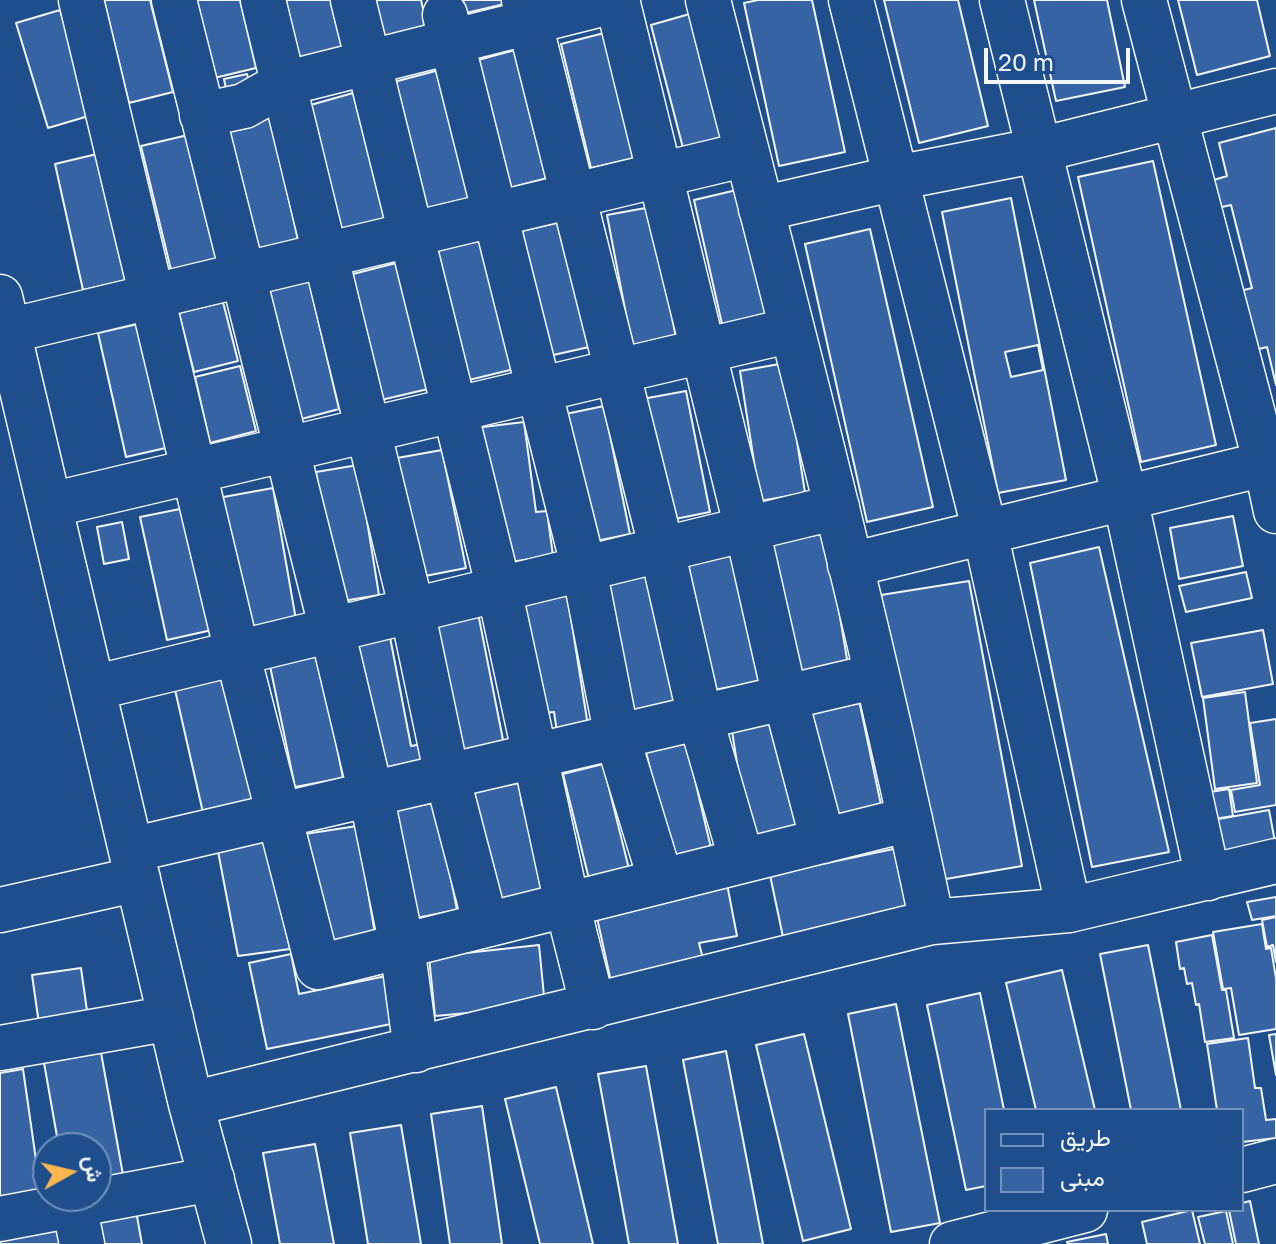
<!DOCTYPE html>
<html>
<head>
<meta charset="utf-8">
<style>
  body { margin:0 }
  #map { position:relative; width:1276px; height:1244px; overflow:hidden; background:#1f4e8c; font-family:"Golos Text",Vazirmatn,sans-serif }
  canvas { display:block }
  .legend { position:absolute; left:984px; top:1108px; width:260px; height:104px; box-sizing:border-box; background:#1f4e8c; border:2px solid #7391ba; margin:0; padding:10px 14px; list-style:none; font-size:24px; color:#f2f6ff }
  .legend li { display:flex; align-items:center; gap:16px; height:40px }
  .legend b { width:40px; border:2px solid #7391ba }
  .north { position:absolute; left:32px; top:1132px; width:80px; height:80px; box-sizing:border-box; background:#1f4e8c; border:2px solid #7391ba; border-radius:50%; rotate:82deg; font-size:22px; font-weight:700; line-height:32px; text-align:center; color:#f2f6ff }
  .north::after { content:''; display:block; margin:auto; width:28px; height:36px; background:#ffb74d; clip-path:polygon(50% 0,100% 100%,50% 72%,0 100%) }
  .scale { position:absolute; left:984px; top:48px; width:146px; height:36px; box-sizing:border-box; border:4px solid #f2f6ff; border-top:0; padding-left:10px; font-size:24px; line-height:28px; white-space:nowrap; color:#f2f6ff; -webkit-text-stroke:6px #1f4e8c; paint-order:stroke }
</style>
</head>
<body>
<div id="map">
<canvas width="1276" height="1244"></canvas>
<ul class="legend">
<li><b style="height:10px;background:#1f4e8c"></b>طريق</li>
<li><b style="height:22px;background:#3563a3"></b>مبنى</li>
</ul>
<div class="north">ش</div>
<div class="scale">20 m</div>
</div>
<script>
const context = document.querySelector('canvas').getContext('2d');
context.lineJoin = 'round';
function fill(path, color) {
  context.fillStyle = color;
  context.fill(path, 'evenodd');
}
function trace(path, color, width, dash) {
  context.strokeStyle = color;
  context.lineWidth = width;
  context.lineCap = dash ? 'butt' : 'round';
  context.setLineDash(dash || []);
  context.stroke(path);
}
const building = new Path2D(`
  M104 0H150L173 92 129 103Z
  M192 0H240L256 68 210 79Z
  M284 0H331L343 48 298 59Z
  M373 0H421L428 31 383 42Z
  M463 0H513V2L466 13Z
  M758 0H812L845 152 779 166 744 3Z
  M884 0H958L988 126 919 143Z
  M1034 0H1107L1125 87 1056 101Z
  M1178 0H1257L1270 56 1197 75Z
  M60 10 92 115 48 128 16 23Z
  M693 13 725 136 683 148 651 25Z
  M608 32 638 157 591 168 561 44Z
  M522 48 555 176 509 188 478 60Z
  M439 70 471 199 427 210 394 82Z
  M247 74 252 92 228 98 224 79Z
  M353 93 385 219 339 231 307 106Z
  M270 115 298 240 254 250 226 126Z
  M1276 128V385L1267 347 1251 351 1236 292 1252 288 1231 205 1213 209 1207 182 1227 176 1219 143Z
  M188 135 218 263 172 274 141 146Z
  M101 153 128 280 83 290 55 164Z
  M1153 161 1216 445 1141 462 1078 177Z
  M741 189 769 313 722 324 694 200Z
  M1011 198 1066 480 998 493 942 212Z
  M651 207 676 338 632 346 607 215Z
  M561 222 589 347 549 356 522 231Z
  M870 229 933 507 867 522 805 244Z
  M482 240 514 369 465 381 433 252Z
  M396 263 428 389 381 400 349 275Z
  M309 281 339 409 294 421 264 292Z
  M223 302 238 361 194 372 179 313Z
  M142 323 170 447 126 457 98 333Z
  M1038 345 1043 370 1011 377 1005 352Z
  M785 363 805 493 760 501 740 371Z
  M240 366 256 431 210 443 195 377Z
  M686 391 710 512 660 522 637 400Z
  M604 406 630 534 582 544 556 416Z
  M524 422 536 512 547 511 553 556 495 564 475 428Z
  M442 450 466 568 420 577 397 458Z
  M358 465 379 595 337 602 316 472Z
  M273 488 296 620 242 630 218 498Z
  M185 508 212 630 167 640 140 517Z
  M1233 516 1243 566 1179 579 1170 528Z
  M122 522 129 559 104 564 97 527Z
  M826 533 848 665 795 673 768 545Z
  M1099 547 1169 852 1092 867 1030 563Z
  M738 552 763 681 708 691 684 562Z
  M654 572 678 703 625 713 602 581Z
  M1246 572 1252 598 1186 612 1179 586Z
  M969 581 1022 866 940 880 881 595Z
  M567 593 588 726 557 732 554 712 536 714 518 600Z
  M477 608 504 745 453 755 426 618Z
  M1263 630 1273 684 1202 697 1191 643Z
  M389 632 411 746 428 743 435 779 376 790 347 639Z
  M318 651 343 778 295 787 269 661Z
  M228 670 257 805 204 817 173 681Z
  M1245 692 1257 783 1215 789 1203 698Z
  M859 700 884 819 834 827 808 715Z
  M779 718 798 830 749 838 731 725Z
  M1276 719V805L1235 812 1231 790 1260 785 1250 723Z
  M686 742 711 848 672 857 646 752Z
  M603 764 629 869 589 879 563 774Z
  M519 783 522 805 531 803 549 898 494 908 472 792Z
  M1229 789 1233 816 1214 819 1210 792Z
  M436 802 457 910 416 918 394 811Z
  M1269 810 1275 842 1218 852 1213 820Z
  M357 826 375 934 323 943 305 834Z
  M266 840 290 949 238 956 217 846Z
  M898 848 910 910 783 937 770 875Z
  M727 884 737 936 699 943 704 963 611 982 596 913Z
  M1276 897V916L1252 920 1247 902Z
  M1276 917V962L1273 945 1267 947 1262 920Z
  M1262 924 1266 949 1271 948 1276 978V1029L1239 1035 1231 988 1223 989 1213 932Z
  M1212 935 1222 990H1226L1234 1038 1205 1042 1199 1004 1196 1005 1192 983 1187 984 1184 968 1180 969 1176 942Z
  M539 945 545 1006 435 1016 429 957Z
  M1148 945 1181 1110H1131L1100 954Z
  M291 954 299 994 386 976 396 1023 267 1049 249 963Z
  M81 968 88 1018 39 1024 32 975Z
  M1062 970 1095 1110H1036L1006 983Z
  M980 993 1004 1110H986V1186L966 1190 927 1005Z
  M896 1004 940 1223 891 1232 848 1014Z
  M804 1034 851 1229 803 1241 756 1045Z
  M1276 1034V1075L1269 1035Z
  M1248 1038 1255 1088H1261L1266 1120 1276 1119V1138L1242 1142V1110H1217L1207 1044Z
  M100 1047 125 1186 96 1191V1148H59L43 1057Z
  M726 1051 763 1244H718L683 1060Z
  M646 1066 678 1244H629L598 1074Z
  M23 1069 42 1202 0 1208V1073Z
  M556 1087 593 1244H540L505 1099Z
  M482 1106 502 1244H450L431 1114Z
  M401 1125 421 1244H368L350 1133Z
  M315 1144 334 1244H280L263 1153Z
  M1250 1201 1259 1244H1236L1229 1210H1242V1203Z
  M1192 1210 1200 1244H1147L1142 1222Z
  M136 1211 142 1244H95L91 1219Z
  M1226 1211 1233 1244H1205L1198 1217Z
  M62 1228 65 1244H0V1241Z
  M1106 1234 1108 1244H1068L1067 1242Z`);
const minor = new Path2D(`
  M81 0 237 652 318 967 910 819
  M174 0 332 630 371 794 402 946 416 1050
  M263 0 412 610 447 776 486 925
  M353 0 499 589 567 904 593 1007
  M524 0 662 550 700 717 742 861
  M617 0 747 529 785 697 823 841
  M708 0C786 306 867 612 932 922
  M851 0 985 532 1069 910
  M1002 0 1125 498 1208 878
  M1144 0 1266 464 1276 511
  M445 15 584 569 617 737 661 881
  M202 115 244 106 283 84 618 0
  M761 209 896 178 1039 150 1276 91
  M0 297 191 1104 229 1244
  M8 331 747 154
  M50 505 792 330
  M850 565 1276 461
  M93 688 837 507
  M131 850 877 676
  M0 910 138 879
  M0 1048 171 1018
  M191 1104 932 922 1069 910 1276 861
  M1242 1170 1276 1161
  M74 1205 82 1244
  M0 1219 212 1179
  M952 1244 1085 1210`);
fill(building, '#3563a3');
trace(building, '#f2f6ff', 2);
trace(minor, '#f2f6ff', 47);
trace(minor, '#1f4e8c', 44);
</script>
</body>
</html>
